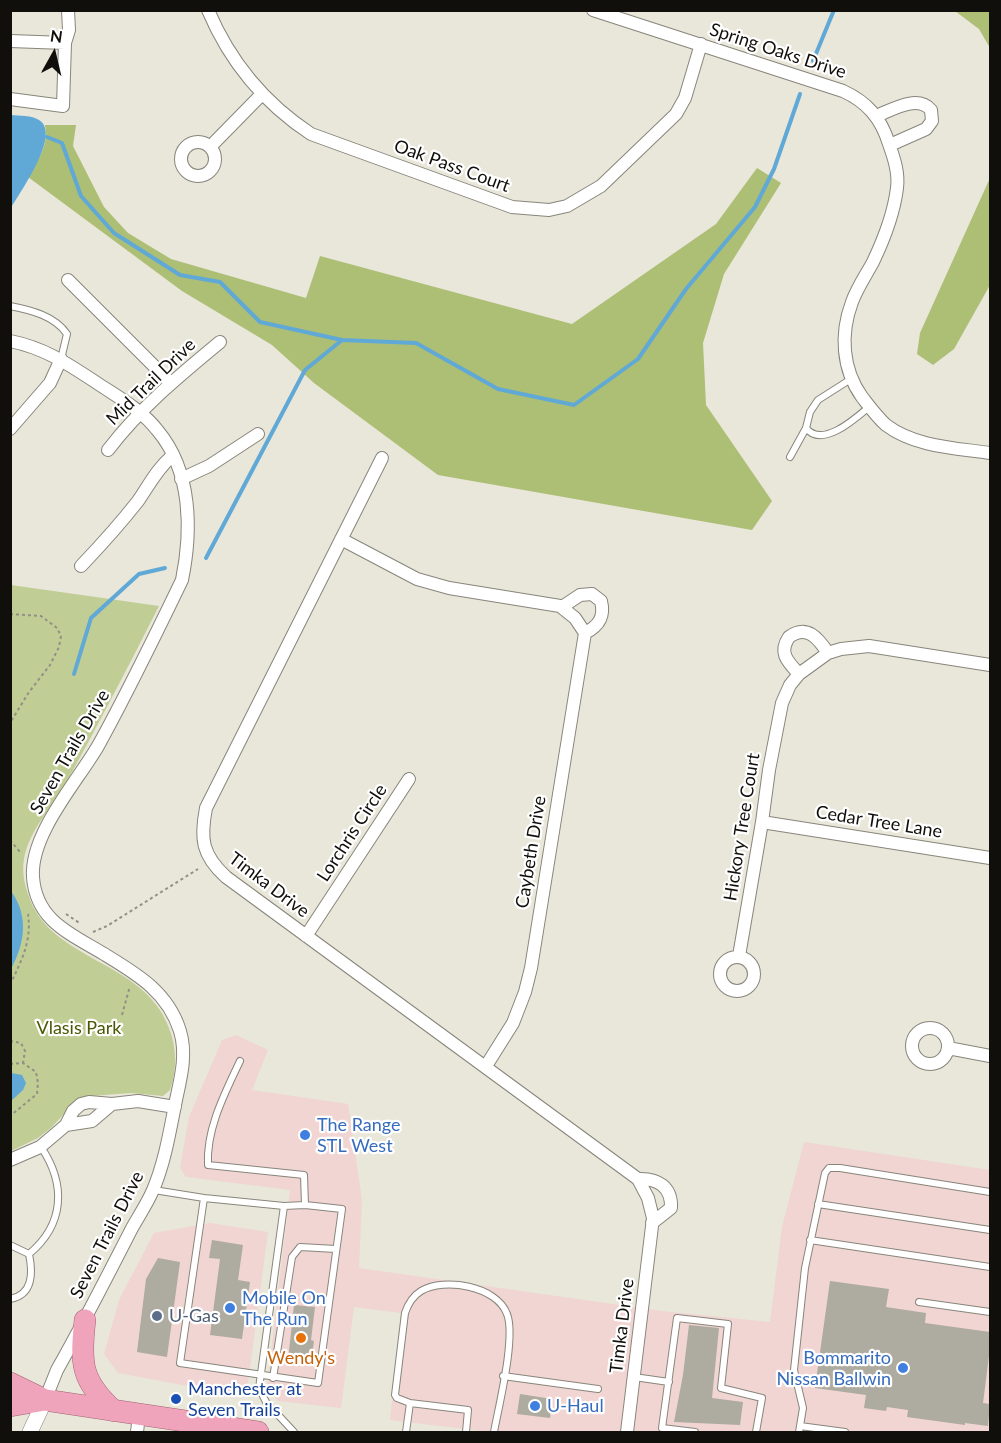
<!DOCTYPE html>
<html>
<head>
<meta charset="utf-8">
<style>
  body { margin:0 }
  #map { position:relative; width:1001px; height:1443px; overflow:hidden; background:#e9e6da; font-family:Lato,sans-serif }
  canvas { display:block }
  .frame { position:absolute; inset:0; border:12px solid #100f0b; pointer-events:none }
  .north { position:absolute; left:24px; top:24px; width:60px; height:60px; -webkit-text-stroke:4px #fff; paint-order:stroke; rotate:8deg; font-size:16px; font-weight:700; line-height:24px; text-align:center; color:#100f0b }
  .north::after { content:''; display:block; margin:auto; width:21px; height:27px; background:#100f0b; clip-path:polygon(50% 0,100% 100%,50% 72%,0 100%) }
</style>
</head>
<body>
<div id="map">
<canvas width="1001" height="1443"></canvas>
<div class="frame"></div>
<div class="north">N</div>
</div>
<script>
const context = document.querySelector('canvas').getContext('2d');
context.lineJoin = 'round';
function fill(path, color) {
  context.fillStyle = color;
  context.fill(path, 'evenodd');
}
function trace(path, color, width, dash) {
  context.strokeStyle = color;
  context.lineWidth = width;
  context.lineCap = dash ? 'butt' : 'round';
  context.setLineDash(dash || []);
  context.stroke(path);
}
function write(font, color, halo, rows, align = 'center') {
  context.font = font + ' Lato,sans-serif';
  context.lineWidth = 4.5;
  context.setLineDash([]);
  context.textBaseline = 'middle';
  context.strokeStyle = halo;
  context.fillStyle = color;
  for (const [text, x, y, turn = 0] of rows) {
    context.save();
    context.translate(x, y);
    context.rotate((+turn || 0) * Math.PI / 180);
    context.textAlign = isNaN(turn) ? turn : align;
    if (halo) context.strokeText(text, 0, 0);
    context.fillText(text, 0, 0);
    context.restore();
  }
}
const commercial = new Path2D(`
  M236 1035 268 1050 252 1090 348 1104 362 1200 359 1268 662 1311 770 1322 782 1227 804 1142 990 1170V1432H490L390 1420 401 1313 354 1307 341 1408 278 1401 267 1387 290 1190 186 1177 180 1168 189 1117 222 1040Z
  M210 1223 268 1232 246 1397 118 1373 104 1354 119 1300 154 1233Z`);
const green = new Path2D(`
  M11 585 159 606C129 665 98 725 66 783 52 808 29 830 24 859 22 871 24 883 28 894 49 962 144 959 169 1028 177 1049 177 1069 170 1090L163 1096 131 1093 91 1096 81 1099 71 1106 52 1127 38 1138 11 1151Z`);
const forest = new Path2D(`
  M955 11H990V48L979 29Z
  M45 125H76L73 146 104 207 128 233 171 259 306 298 320 256 572 324 716 224 757 168 781 183 724 274 703 343 706 405 772 501 752 530 438 475 314 383 272 345 182 291 28 177C38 160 49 145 45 125Z
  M990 178V285L954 349 933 365 917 354 920 333Z`);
const water = new Path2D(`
  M11 115C19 116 32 115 39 120 62 134 20 192 11 208Z
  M11 891C29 916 25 943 11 969Z
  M11 1073 22 1075 26 1083 23 1090 11 1101Z`);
const stream = new Path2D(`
  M813 61 834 10
  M47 137 62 143 81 196 114 233 180 275 220 282 260 322 342 340
  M206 558 305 370 342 340 416 343 498 389 574 405 638 359 686 289 755 207 774 169 800 94
  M74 674 91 618 139 574 165 568`);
const building = new Path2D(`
  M212 1240 243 1245 238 1280 250 1282 242 1339 210 1335 220 1259 209 1258Z
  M158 1258 180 1262 167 1357 137 1352 146 1279Z
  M830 1281 889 1289 886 1307 926 1313 925 1323 990 1332V1348L983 1403 990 1404 988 1426 965 1423V1425L907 1417 908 1410 887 1407 886 1411 864 1408 866 1395 815 1388Z
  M294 1305 315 1307 311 1340 314 1341 311 1363 288 1360Z
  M689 1325 719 1328 712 1398 743 1402 740 1425 674 1422 683 1375Z
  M520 1394 552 1399 550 1418 517 1414Z`);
const path = new Path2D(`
  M10 614 41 616 57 628 61 636 59 647 50 665 29 692 10 723
  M10 840 20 852
  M66 914 81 924
  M93 932 107 926 198 869
  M10 985C21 961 32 942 28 914
  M122 1015 130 986
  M10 1041 21 1043 25 1051 23 1063
  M10 1064 23 1063 36 1072 38 1083 37 1094 10 1116`);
const service = new Path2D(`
  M10 306C31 310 55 316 67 334L61 359
  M806 428C822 449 856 418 869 407
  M790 457 806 428 810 412 818 400 851 379
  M240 1061C225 1093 206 1129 208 1165L304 1175 305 1205
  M154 1190 204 1198 284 1206 305 1205 342 1209 318 1383 180 1363 204 1198
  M818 1204 990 1230
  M284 1206 259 1388 266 1402 294 1432
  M810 1240 990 1267
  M10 1245 29 1254
  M29 1254C65 1224 66 1184 41 1147
  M10 1299C33 1295 33 1273 29 1254
  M919 1302 990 1312
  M503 1376 598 1389
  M634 1377 669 1382
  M273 1378 292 1257 300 1247 336 1249
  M410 1403 468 1410 466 1432
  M800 1426 845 1432
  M406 1432 410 1403 397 1398 395 1395 405 1313C408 1304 413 1296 421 1291 444 1277 497 1286 507 1314 516 1337 499 1405 494 1432
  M695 1432 662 1428 677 1318 728 1324 721 1388 762 1398 756 1432
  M799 1432 803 1408 794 1370 805 1268 825 1173 829 1168H840L990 1192`);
const minor = new Path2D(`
  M208 10C230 62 264 103 311 134L512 207 549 210 567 206 601 186 676 114 685 98 701 44
  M593 10 843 91C867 102 881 118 889 144 894 158 899 173 897 188 894 213 884 239 873 262 866 275 857 288 852 302 840 334 842 369 862 397 869 406 877 417 886 425 915 447 956 448 990 453
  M10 41 65 43
  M10 99 63 106 65 43 69 30 68 10
  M876 116C892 110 917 94 931 110L932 121 926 129 890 145
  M181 159a17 17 0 1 1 34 0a17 17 0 1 1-34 0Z
  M210 147 261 95
  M68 280 171 383
  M10 341C45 348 68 364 97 383 118 397 142 410 158 431 192 472 192 531 182 580 155 636 128 692 98 746 77 782 30 834 33 877 36 921 71 934 104 954 137 974 168 992 180 1031 187 1054 181 1077 176 1100 170 1130 165 1162 153 1190 147 1204 138 1217 131 1230 107 1277 83 1324 57 1370L45 1400
  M10 429 50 383 61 359
  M108 450C140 408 180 375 220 342
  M382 458 206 808C200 839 202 855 226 877L638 1179 648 1198 653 1218 627 1432
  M181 479 209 466 258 434
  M341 539 417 579 449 588 560 606 575 618 585 633 531 968 525 992 513 1023 486 1066
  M81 566C101 545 120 524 138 501 149 485 157 469 172 456
  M562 607 580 595 592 594 601 601C605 617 599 626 585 633
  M799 674C788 662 778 653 789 637 807 624 818 638 828 653
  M762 822 990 858
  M306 936 409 779
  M739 956 762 822 769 770 782 703 790 685 799 674 828 653 841 649 869 646 990 665
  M720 974a17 17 0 1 1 34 0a17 17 0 1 1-34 0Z
  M912 1046a18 18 0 1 1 36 0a18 18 0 1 1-36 0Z
  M948 1048 990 1056
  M66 1125 92 1121 112 1104
  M10 1160 40 1147 66 1125 73 1111 81 1104 89 1102 112 1104 138 1101 175 1107
  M638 1179C658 1178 672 1187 671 1208L652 1223
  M137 1432 139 1415`);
const tertiary = new Path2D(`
  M30 1432 45 1400`);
const trunk = new Path2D(`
  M85 1320C80 1363 81 1381 114 1411
  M10 1383 45 1400
  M10 1406 45 1400 258 1432`);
const markers = [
  [305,1135,6,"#3f7fe0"],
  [230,1308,6,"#3f7fe0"],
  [157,1316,6,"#5c6f8a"],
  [301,1338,6,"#e8710a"],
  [903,1368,6,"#3f7fe0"],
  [176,1399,6,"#1a4fb4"],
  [535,1406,6,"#3f7fe0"]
];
const streetNames = [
  ["Spring Oaks Drive",778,51,18],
  ["Oak Pass Court",452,166,20],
  ["Mid Trail Drive",151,382,-44],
  ["Seven Trails Drive",70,752,-60],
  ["Cedar Tree Lane",879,822,9],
  ["Hickory Tree Court",742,827,-81],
  ["Lorchris Circle",352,833,-57],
  ["Caybeth Drive",531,852,-81],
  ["Timka Drive",269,885,37],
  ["Seven Trails Drive",107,1235,-63],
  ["Timka Drive",622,1326,-83]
];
const parkNames = [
  ["Vlasis Park",79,1028]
];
const shopNames = [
  ["The Range",317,1125],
  ["STL West",317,1146],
  ["Mobile On",242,1298],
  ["The Run",242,1319],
  ["Bommarito",891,1358,"right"],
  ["Nissan Ballwin",891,1379,"right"],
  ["U-Haul",547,1406]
];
const serviceNames = [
  ["U-Gas",169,1316]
];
const foodNames = [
  ["Wendy's",301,1358]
];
const transitNames = [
  ["Manchester at",188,1389],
  ["Seven Trails",188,1410]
];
fill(commercial, '#f0d5d3');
fill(green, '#c0cd94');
fill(forest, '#adbe75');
fill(water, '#60a9d6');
trace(stream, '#60a9d6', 4);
fill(building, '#aeaba0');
trace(service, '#88857b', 8);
trace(minor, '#88857b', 14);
trace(tertiary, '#88857b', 16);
trace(trunk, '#a06173', 22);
trace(path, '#929087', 2, [3, 3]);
trace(service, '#fff', 6);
trace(minor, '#fff', 12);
trace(tertiary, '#fff', 15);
trace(trunk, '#f0a4bc', 21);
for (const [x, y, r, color] of markers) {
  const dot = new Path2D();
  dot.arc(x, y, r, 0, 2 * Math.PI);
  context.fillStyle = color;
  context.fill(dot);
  trace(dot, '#fff', 2);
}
write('18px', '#100f0b', '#fff', streetNames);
write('18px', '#4a5700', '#fff', parkNames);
write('18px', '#366cbe', '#fff', shopNames, 'left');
write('18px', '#4e5e75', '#fff', serviceNames, 'left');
write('18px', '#c56008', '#fff', foodNames);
write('18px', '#164399', '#fff', transitNames, 'left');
</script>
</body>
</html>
